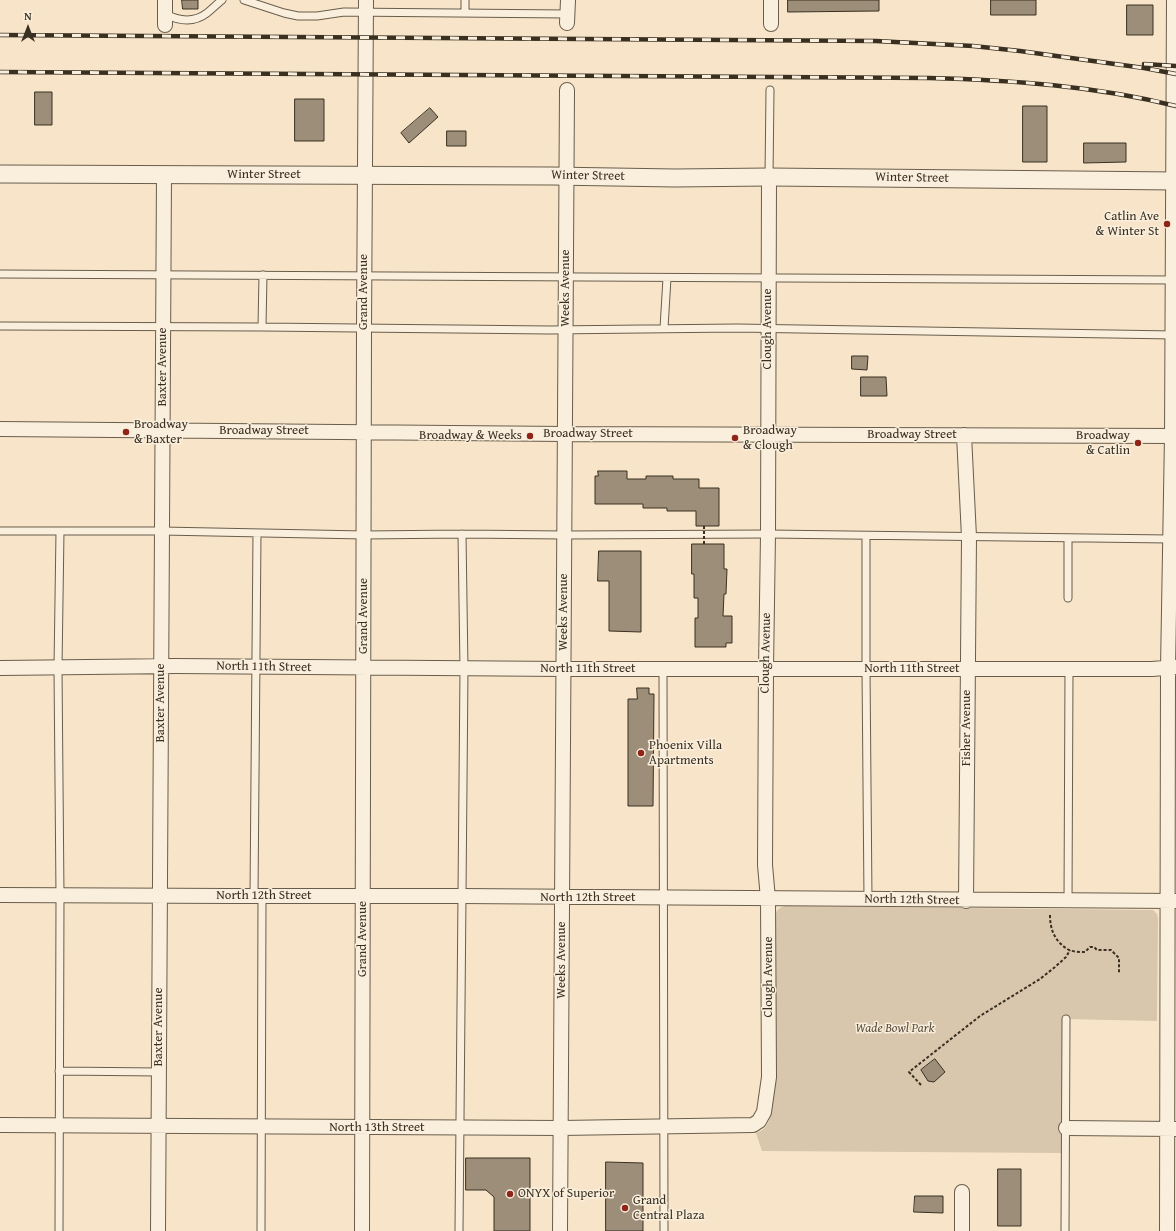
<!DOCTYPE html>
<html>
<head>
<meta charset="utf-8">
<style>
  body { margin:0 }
  #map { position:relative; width:1176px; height:1231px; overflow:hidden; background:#f8e5c9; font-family:"Gentium Book Plus",serif }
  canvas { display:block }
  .north { position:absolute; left:8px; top:8px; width:40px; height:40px; -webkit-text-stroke:3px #faeedc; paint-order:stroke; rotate:0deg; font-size:11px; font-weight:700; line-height:16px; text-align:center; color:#393022 }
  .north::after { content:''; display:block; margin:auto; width:14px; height:18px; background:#393022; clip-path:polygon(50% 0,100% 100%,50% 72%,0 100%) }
</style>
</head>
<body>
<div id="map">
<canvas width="1176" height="1231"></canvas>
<div class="north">N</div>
</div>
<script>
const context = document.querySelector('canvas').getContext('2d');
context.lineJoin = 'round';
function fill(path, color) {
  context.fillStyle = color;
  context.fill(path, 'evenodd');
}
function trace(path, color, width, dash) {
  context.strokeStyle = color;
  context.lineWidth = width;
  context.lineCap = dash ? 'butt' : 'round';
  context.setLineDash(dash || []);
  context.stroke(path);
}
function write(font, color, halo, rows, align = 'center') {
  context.font = font + ' "Gentium Book Plus",serif';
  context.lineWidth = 3;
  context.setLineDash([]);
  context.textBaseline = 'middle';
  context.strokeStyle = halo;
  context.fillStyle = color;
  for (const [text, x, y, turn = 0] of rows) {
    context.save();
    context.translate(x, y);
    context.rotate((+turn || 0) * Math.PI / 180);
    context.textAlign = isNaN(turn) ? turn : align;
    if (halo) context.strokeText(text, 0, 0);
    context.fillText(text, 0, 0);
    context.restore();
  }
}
const green = new Path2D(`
  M785 906 1153 910 1157 914 1158 918 1157 1021 1064 1019 1062 1153 762 1151 756 1133C772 1129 771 1109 773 1096L774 918C776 911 778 908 785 906Z`);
const building = new Path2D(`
  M182 0H198V9H183Z
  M788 0H879V11L788 12Z
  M991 0H1036V15H991Z
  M1127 5H1153V35H1127Z
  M35 92H52V125H35Z
  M295 99H324V141H295Z
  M1023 106H1047V162H1023Z
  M430 108 438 117 409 143 401 133Z
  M447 131H466V146H447Z
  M1084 143H1126V162L1084 163Z
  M852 356H868L867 370 852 369Z
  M861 377H886L887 396H861Z
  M598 471H627V479H646V476H673V479H699V488H719V526H696V511H667V508H643V504H595V476H598Z
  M692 544H724V569H727L726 594H724L723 616H732V643H726V647H695V618H698V598H694V574H692Z
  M599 551H641V632L609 631V581H598Z
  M637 688H649V694H654L653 806H628V699H637Z
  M935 1059 945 1072 934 1082 928 1081 921 1070Z
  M466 1158H530V1231H494V1197L486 1190H466Z
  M606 1162 643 1163V1231H606Z
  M998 1169H1021V1226H998Z
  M915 1196H943V1213L914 1212Z`);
const path = new Path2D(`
  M1050 915C1050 930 1055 942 1069 950 1074 952 1081 952 1085 952L1090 947H1094L1097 950H1111L1119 958V973
  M921 1085 909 1072 980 1016 1040 979 1055 967 1066 957 1070 950`);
const service = new Path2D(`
  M244 0 284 13 298 16H317L344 12 568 14
  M465 13V0
  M165 14C179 21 194 23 207 13 212 9 217 4 222 0
  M769 177 770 90
  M0 274 1174 280
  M0 326 262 327 550 330 737 328 1174 335
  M262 327 263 275
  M664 328 667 278
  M0 531H162L364 535 462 534 564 535 768 534 1169 539
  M866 536V669L868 899
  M1068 598V539
  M663 670 664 1231
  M254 896 257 533
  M1068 902 1069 669
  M59 1071 159 1072
  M59 1231 60 896 58 668 60 531
  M261 1231 262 896
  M459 1231 464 669 462 534
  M1065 1231 1066 1019`);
const minor = new Path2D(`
  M771 0V24
  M567 23 568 0
  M165 25V0
  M0 429 565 434 1176 436
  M964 435 969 537 966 901
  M0 668 176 666 564 669H1152L1176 667
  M0 895C154 896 307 896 461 896 699 897 937 901 1176 901
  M0 1125 561 1128 753 1125 759 1121 764 1112 769 1077 768 899 765 865 766 669 768 534 769 177
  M1066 1128 1176 1129
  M962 1192V1231
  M158 1231 164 175
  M362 1231 364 328 366 0
  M560 1231 567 90
  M1167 1231 1168 668 1172 436 1174 0`);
const tertiary = new Path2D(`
  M0 174 552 176 675 178 769 177 1176 181`);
const rail = new Path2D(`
  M0 35 876 41 973 46 1020 51 1144 68 1176 74
  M1144 64 1176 66
  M0 72 929 78C1012 80 1095 86 1176 106`);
const pathBridge = new Path2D(`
  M704 526V544`);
const markers = [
  [1167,224,4,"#8f2418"],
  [126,432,4,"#8f2418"],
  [530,436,4,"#8f2418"],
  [735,438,4,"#8f2418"],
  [1138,443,4,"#8f2418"],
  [641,753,4,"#8f2418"],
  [510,1194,4,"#8f2418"],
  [625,1208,4,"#8f2418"]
];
const streetNames = [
  ["Winter Street",264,175],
  ["Winter Street",588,176,1],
  ["Winter Street",912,178,1],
  ["Weeks Avenue",566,288,-90],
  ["Grand Avenue",364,292,-90],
  ["Clough Avenue",768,329,-90],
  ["Baxter Avenue",163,367,-90],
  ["Broadway Street",264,431],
  ["Broadway Street",588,434],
  ["Broadway Street",912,435],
  ["Weeks Avenue",564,612,-90],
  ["Grand Avenue",364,616,-90],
  ["Clough Avenue",766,653,-89],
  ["North 11th Street",264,667,1],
  ["North 11th Street",588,669],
  ["North 11th Street",912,669],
  ["Baxter Avenue",161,703,-90],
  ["Fisher Avenue",967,728,-90],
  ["North 12th Street",264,896],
  ["North 12th Street",588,898],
  ["North 12th Street",912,900,1],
  ["Grand Avenue",363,939,-90],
  ["Weeks Avenue",562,960,-90],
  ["Clough Avenue",769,977,-90],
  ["Baxter Avenue",159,1027,-90],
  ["North 13th Street",377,1128]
];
const poiNames = [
  ["Catlin Ave",1159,217,"right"],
  ["& Winter St",1159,232,"right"],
  ["Broadway",134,425],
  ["& Baxter",134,440],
  ["Broadway",743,431],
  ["& Clough",743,446],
  ["Broadway & Weeks",522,436,"right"],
  ["Broadway",1130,436,"right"],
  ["& Catlin",1130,451,"right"],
  ["Phoenix Villa",649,746],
  ["Apartments",649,761],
  ["ONYX of Superior",518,1194],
  ["Grand",633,1201],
  ["Central Plaza",633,1216]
];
const parkNames = [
  ["Wade Bowl Park",895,1029]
];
fill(green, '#d8c6ad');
fill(building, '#9c8e79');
trace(building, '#393022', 1);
trace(service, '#695d4c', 9);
trace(minor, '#695d4c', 16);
trace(tertiary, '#695d4c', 19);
trace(path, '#393022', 2, [3, 2]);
trace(service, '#faeedc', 7);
trace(minor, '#faeedc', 14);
trace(tertiary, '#faeedc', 17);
trace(rail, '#393022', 4.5);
trace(rail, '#faeedc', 3, [9]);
trace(pathBridge, '#393022', 2, [3, 2]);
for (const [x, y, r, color] of markers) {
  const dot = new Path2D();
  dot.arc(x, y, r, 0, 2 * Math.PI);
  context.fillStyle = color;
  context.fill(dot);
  trace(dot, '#faeedc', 1.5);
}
write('13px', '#393022', '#faeedc', streetNames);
write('13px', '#393022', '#faeedc', poiNames, 'left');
write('italic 13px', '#594e3e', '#faeedc', parkNames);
</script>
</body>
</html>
